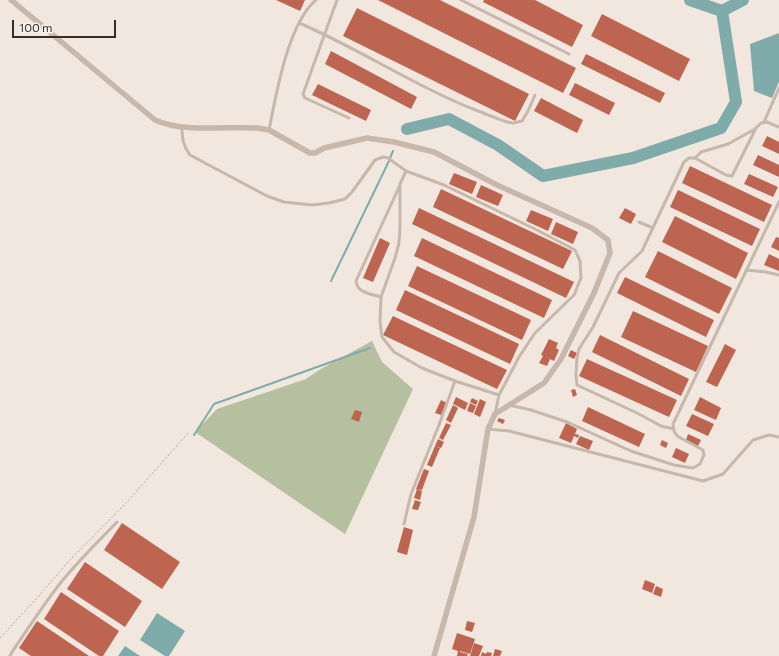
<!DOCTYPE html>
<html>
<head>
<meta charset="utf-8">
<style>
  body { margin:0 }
  #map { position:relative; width:779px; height:656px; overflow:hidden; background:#f1e7de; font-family:Commissioner,sans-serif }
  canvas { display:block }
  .scale { position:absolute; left:12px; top:20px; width:104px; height:18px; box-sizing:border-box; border:2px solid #362d2a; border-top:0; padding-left:5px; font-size:12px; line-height:14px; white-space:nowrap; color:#362d2a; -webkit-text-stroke:3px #f9f1eb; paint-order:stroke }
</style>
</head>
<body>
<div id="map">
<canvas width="779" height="656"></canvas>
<div class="scale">100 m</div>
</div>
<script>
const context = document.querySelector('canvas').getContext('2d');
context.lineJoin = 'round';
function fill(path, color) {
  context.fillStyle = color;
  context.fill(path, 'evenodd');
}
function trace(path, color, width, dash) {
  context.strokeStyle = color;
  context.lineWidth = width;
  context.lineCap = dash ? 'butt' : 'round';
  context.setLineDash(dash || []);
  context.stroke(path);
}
const green = new Path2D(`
  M372 341 382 362 413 389 345 534 195 432 217 409 306 379 319 370Z`);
const water = new Path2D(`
  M779 33V82L772 98 754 91 750 44Z
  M157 613 185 631 169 656H165L140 640Z
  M125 646 140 656H118Z`);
const stream = new Path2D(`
  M390 158 393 151
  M331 281 389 161
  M194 435 214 404 370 348`);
const river = new Path2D(`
  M690 0 722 11 743 0
  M407 129 449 119 498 145 543 176 633 158 721 128 736 102 722 11`);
const building = new Path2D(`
  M276 0H305L300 11Z
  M378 0H440L576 68 563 93Z
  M484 0H535L583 25 572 47 483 2Z
  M357 8 529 94 515 121 343 36Z
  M602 14 690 59 679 81 591 36Z
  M331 51 417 97 411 109 325 64Z
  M586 54 665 93 660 103 581 64Z
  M575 83 615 103 609 115 569 95Z
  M318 84 371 110 366 121 312 95Z
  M541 98 583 120 577 133 534 111Z
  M767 136 779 142V154L762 146Z
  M758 155 779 165V177L753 165Z
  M690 166 772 205 764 222 682 183Z
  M454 173 477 182 472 194 449 184Z
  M749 174 778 187 773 197 744 184Z
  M481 185 503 195 498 206 476 197Z
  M441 189 572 251 563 269 433 207Z
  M678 190 760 229 752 246 670 207Z
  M419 208 574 282 566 298 412 224Z
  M625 208 636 214 631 224 619 218Z
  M531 210 553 219 548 231 526 221Z
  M675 216 748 253 736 279 662 242Z
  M556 222 578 232 573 244 551 234Z
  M776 237 779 238V251L771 247Z
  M380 238 390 243 373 282 363 278Z
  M422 238 552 300 544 318 414 256Z
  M658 251 732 288 719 314 645 277Z
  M769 254 779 259V271L764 265Z
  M417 266 531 320 522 340 408 286Z
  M625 277 714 320 706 337 617 293Z
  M405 290 519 344 510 364 396 310Z
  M633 311 708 346 696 372 621 337Z
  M393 316 507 370 497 389 383 335Z
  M600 335 689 379 681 396 592 352Z
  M549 339 558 343 556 348 559 350 554 361 541 355Z
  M725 344 736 350 717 387 706 382Z
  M571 350 577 353 574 359 568 356Z
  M543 356 550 359 547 366 539 363Z
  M587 359 677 400 669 417 579 376Z
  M575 389 577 395 573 397 571 390Z
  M456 397 468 403 465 410 453 404Z
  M700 397 721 408 716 420 694 410Z
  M472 398 478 401 476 405 470 402Z
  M480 399 486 402 480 417 474 414Z
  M441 400 447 403 441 415 435 413Z
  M470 403 476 406 473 413 467 411Z
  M453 405 458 408 451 423 446 420Z
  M588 407 645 434 639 447 582 421Z
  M355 410 362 412 359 422 351 419Z
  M692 414 714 424 708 436 686 426Z
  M499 418 505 420 503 424 497 421Z
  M446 423 451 425 443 440 439 438Z
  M566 423 577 429 575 434 579 435 578 438 574 436 571 443 559 438Z
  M688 434 701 440 698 446 686 440Z
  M580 436 593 441 589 450 576 444Z
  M438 439 444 442 441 448 435 446Z
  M662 440 668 443 666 448 660 445Z
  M435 446 440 448 432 467 427 465Z
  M676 448 689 454 685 463 672 457Z
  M424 469 429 471 422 490 416 489Z
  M417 489 422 491 420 500 414 498Z
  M415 500 421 502 418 510 412 509Z
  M122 523 180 562 162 589 104 550Z
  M404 527 413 530 407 555 397 552Z
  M85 562 142 601 125 627 67 589Z
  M645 580 655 584 652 593 642 589Z
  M656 586 663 589 661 597 653 594Z
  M61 592 119 631 103 656H99L44 619Z
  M37 621 89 656H31L19 648Z
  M467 621 475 623 472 632 465 630Z
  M457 633 475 639 470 654 460 651V652L468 654 467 656H457L458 651 452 649Z
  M474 643 483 646 479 656H470Z
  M495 649 502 651 500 656H493Z
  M482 652 486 654 487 652 492 653 491 656H481Z`);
const path = new Path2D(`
  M0 638 37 598 68 562 127 502 189 432`);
const lane = new Path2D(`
  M337 0 303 94 305 98 349 118
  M461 0 569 54
  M299 23C360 49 416 87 478 111 487 114 505 123 513 123 516 123 519 121 522 121L528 111 535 95
  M764 122 779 88
  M182 127C182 138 183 146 190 155L267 196 284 202 312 205 329 203 345 199 352 192 375 160 383 157 388 158 406 171 444 185 537 230 575 250 580 261 581 278 574 295 535 333 519 357 499 395 495 414
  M269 130C276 95 288 23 316 0
  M695 158 701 152 728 144 755 129
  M406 171 400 184V227L399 243 395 258 381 297 380 321 382 337 394 352 422 368 455 381 499 395
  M639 222 653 228
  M746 270 766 272 779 275
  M381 297C371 294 357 293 356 281L400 185
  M509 405 531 410 567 422 631 451 674 465 693 468 700 464 704 455 703 450 677 436 674 431 673 424 779 202
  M488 429 509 431 703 481 723 474 753 440 769 435 779 437
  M674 429 661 426 637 413 577 385 576 375 577 357 579 349 593 327 619 273 642 251 684 162 689 158H695L726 175 732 176 756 128 761 123 767 122 779 127
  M404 524 411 494 439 425 455 381
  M10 656 12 652C27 630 42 607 58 586 76 563 97 543 117 522`);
const street = new Path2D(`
  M11 0 155 120C183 133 227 126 258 128L269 130 310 153H315L324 148 367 138 394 142 434 152 497 185 592 228 608 240 610 253 594 293 561 359 544 383 495 414 488 429 474 517 434 656`);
fill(green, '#b6bf9f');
fill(water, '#7facab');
trace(stream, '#7facab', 2);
trace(river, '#7facab', 12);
fill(building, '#bd6550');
trace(path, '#b4a195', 1, [2, 2]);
trace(lane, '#c8b7ab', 3);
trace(street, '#c8b7ab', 5.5);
</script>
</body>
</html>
